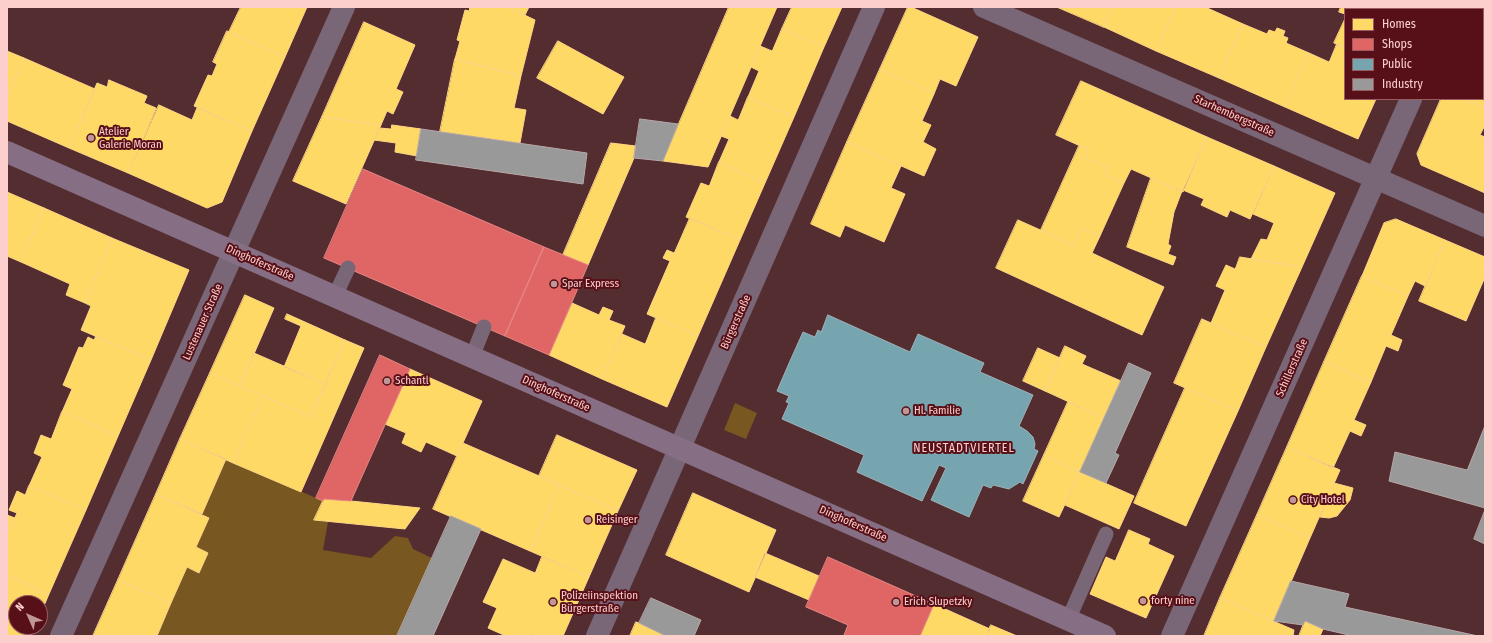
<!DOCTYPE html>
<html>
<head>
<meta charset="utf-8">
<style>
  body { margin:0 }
  #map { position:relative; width:1492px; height:643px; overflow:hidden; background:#542d30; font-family:"Fira Sans Condensed",sans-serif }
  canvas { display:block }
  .frame { position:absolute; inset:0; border:8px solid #fccfcd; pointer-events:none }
  .legend { position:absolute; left:1344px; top:8px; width:140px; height:92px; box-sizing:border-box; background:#581018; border:1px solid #9a5c60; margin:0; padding:5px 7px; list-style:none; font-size:12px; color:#fccfcd }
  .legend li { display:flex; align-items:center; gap:8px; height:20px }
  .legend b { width:20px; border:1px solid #9a5c60 }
  .north { position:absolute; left:8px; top:595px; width:40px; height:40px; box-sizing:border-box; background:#581018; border:1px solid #9a5c60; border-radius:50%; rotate:315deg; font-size:11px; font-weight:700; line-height:16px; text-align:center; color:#fccfcd }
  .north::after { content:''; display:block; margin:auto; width:14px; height:18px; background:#c19696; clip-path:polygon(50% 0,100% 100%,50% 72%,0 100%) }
</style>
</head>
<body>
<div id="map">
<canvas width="1492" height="643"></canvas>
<div class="frame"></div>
<ul class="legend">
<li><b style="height:11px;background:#ffd966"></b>Homes</li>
<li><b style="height:11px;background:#e06666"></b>Shops</li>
<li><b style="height:11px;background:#76a5af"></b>Public</li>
<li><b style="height:11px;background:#999"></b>Industry</li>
</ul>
<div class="north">N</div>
</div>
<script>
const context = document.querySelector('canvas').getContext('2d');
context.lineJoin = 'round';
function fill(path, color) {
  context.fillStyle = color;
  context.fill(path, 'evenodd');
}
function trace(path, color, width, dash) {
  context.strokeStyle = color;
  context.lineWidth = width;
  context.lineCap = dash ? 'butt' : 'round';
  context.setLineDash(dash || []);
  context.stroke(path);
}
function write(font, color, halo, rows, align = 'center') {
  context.font = font + ' "Fira Sans Condensed",sans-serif';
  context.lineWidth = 4;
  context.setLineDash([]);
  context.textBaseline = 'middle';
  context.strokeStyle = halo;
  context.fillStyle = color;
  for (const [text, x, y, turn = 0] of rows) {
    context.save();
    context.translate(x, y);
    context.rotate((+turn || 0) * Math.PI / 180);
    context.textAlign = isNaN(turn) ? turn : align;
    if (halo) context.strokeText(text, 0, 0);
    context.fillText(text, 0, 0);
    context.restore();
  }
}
const green = new Path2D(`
  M735 403 757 413 746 439 724 430Z
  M226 459 323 501 314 520 328 522 323 550 371 558 395 536 408 538 413 549 432 558 397 636H157L187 567 199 572 208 553 196 547 209 518 202 514Z`);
const homes = new Path2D(`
  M241 7H307L285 57 229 32Z
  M470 7H508L535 20 521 76 455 59 460 41 457 40 465 10 469 11Z
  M508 7H529L525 15Z
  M729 7H777L708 167 663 161Z
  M792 7H842L824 47 782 29Z
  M908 7H911L978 37 956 86 940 79 934 94 880 69Z
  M1057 7H1113L1104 27Z
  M1113 7H1176L1156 51 1104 27Z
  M1176 7H1205L1243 24 1219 78 1156 51Z
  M1341 7H1417L1416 9H1345V14L1339 12Z
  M1481 7H1485V33H1483V9H1480Z
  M1345 19V48L1334 43Z
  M364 22 415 45 396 89 403 92 393 114 387 111 381 125 322 117Z
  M1243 24 1267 34 1269 30 1275 32 1277 28 1285 31 1283 36 1288 38 1286 43 1309 53 1285 107 1219 78Z
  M782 29 824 47 794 117 748 97 759 71 751 67 760 46 772 51Z
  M227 31 285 57 252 131 194 106 208 75 212 76 217 64 213 62Z
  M1483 33H1485V108L1463 99H1483Z
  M558 41 624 77 603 114 537 78Z
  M1337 44 1345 48V99H1376L1358 139 1285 107 1309 53 1329 62Z
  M7 51 24 58 7 99Z
  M24 58 95 89 69 148 7 121V99Z
  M455 59 521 76 514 108 526 110 520 143 440 132Z
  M880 69 934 94 922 121 931 125 923 142 936 149 924 176 847 142Z
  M109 80 147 96 144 103 156 108 128 173 69 148 97 83 107 87Z
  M1081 81 1207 137 1183 192 1131 169 1124 183 1105 175 1108 168 1085 158 1089 150 1056 135Z
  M748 97 794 117 765 183 719 162 729 139 721 136 730 116 738 120Z
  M1441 99H1463L1485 108V125L1480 135 1485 137V193L1421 165 1417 154Z
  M159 105 192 120 197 108 252 131 222 202 207 208 128 173Z
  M322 117 381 125 346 204 293 181Z
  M392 125 421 129 417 156 395 152 396 143 374 140 379 128 391 129Z
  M1207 137 1274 166 1250 219 1230 210 1227 217 1201 205 1204 199 1183 190Z
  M847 142 901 166 891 188 905 194 884 242 845 225 840 237 811 224Z
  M611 143 636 146 634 158 588 265 563 255Z
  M1079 146 1089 150 1085 158 1108 168 1105 175 1124 183 1100 236 1081 228 1074 245 1041 230Z
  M719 162 765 183 740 240 686 217 701 183 709 186Z
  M1274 166 1335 193 1302 267 1251 259 1261 239 1267 240 1274 223 1253 214Z
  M1151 178 1182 191 1174 212 1168 244 1171 246 1168 254 1176 257 1173 265 1127 247Z
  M7 192 44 208 21 262 7 256Z
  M44 208 112 238 85 303 66 295 70 284 21 262Z
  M690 218 740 240 698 336 647 314 670 261 663 258 667 250 674 253Z
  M1396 219 1445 240 1425 286 1415 281 1408 296 1362 276 1384 223Z
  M1018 220 1074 245 1081 228 1100 236 1092 253 1164 287 1142 335 996 268Z
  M112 238 189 270 151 360 81 330 91 306 85 303Z
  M1445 240 1485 257V277L1466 321 1419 301Z
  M1240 257 1302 267 1266 347 1211 323 1225 290 1216 286 1226 265 1235 269Z
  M1362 276 1408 296 1391 335 1402 340 1398 351 1386 346 1371 382 1324 362Z
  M245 295 274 308 240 386 210 373Z
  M572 303 599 315 603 307 613 311 609 320 625 326 602 379 549 355Z
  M287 314 345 340 325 384 284 367 301 326 285 319Z
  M656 318 698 336 667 407 602 379 622 334 645 344Z
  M1202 319 1266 347 1238 411 1174 383Z
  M96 336 151 360 118 436 62 412 72 389 63 385 79 347 83 348 88 337 94 340Z
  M345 340 364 348 301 492 233 463 263 396 311 417Z
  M1065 346 1086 356 1082 364 1121 381 1104 418 1045 391Z
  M1038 348 1060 358 1045 391 1023 381Z
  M254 353 325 384 311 417 240 386Z
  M1324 362 1371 382 1354 420 1366 425 1361 436 1350 431 1333 468 1287 447Z
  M410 369 482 401 457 456 426 442 421 452 402 443 406 433 385 424Z
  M210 373 263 396 233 463 180 439Z
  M1185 388 1238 411 1186 526 1134 503Z
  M1068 402 1104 418 1080 472 1044 455Z
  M62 412 118 436 86 510 29 486 42 457 34 453 41 435 51 439Z
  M557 435 637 470 618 511 539 476Z
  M180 439 226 459 202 514 156 494Z
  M463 443 560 485 530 551 433 509Z
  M1287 447 1340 470 1310 538 1257 515Z
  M1044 455 1080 472 1059 517 1023 501Z
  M1080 472 1134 496 1119 529 1065 505Z
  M1334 483 1353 488 1350 500 1337 516 1329 518 1320 517Z
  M560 485 618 511 589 577 530 551Z
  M29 486 86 510 49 594 7 576V535L17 513 9 510 17 491 25 495Z
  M693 493 776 530 749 592 666 555Z
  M156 494 209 518 196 547 208 553 199 573 187 567 171 603 118 580Z
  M324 499 351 501 420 508 405 529 314 520Z
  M7 515 15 518 7 535Z
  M1257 515 1310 538 1274 621 1220 598Z
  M1129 530 1150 539 1148 544 1174 556 1146 618 1090 594 1106 557 1115 561Z
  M765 553 819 576 809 600 755 577Z
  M542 557 589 577 563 636H536L532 634V636H506L488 628 497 608 483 602 503 559 535 573Z
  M7 576 49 594 40 615V603H16V627H35L31 636H7Z
  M118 580 171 603 157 636H93Z
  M1220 598 1294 630 1293 636H1204Z
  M934 604 990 629 986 636H920Z
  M1305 621 1323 629 1320 636H1299Z
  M636 622 639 623 666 636H630Z
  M991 625 1017 636H986Z`);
const shops = new Path2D(`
  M363 169 544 247 505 336 324 258Z
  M544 247 588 265 549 355 505 336Z
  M380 355 410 369 351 501 324 499 323 501 316 498Z
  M828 557 934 604 920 636H847L844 635 848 625 806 607Z`);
const public = new Path2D(`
  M828 315 910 352 918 334 984 363 980 372 1033 395 1019 426 1027 431 1033 437 1035 444 1034 449 1038 451 1023 484 1020 482 1009 489 993 485 991 488 983 485 969 517 931 500 946 468 939 465 922 501 857 472 864 455 782 419 789 403 786 402 789 396 777 391 790 361 803 332 815 337 818 330 821 332Z`);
const industry = new Path2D(`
  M640 119 678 124 663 161 634 158Z
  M421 129 587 153 583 184 416 160Z
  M1129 363 1151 373 1115 453 1119 455 1106 483 1080 472Z
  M1485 426V508L1389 481 1395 452 1467 470Z
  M1485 510V544L1474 539Z
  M451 516 481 529 433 636H397Z
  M1291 581 1349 594 1345 607 1478 636H1353L1323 629 1305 621 1303 625 1274 621Z
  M651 598 701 620 694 636H666L639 623Z`);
const service = new Path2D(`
  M335 296 348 268
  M472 357 484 327
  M1068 620 1106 534`);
const minor = new Path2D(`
  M984 7 1485 226
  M1452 9 1453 7
  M61 636 344 7
  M597 636 874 7
  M1172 636 1411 99`);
const secondary = new Path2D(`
  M7 152 1105 636`);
const markers = [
  [91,138,4,"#c19696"],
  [554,284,4,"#c19696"],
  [387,381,4,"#c19696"],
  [906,411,4,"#c19696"],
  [1293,500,4,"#c19696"],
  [588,520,4,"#c19696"],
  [1143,601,4,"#c19696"],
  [553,602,4,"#c19696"],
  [896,602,4,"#c19696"]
];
const streetNames = [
  ["Starhembergstraße",1234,116,24],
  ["Dinghoferstraße",260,263,24],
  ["Lustenauer Straße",203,322,-66],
  ["Bürgerstraße",736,322,-66],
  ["Schillerstraße",1292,368,-66],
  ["Dinghoferstraße",556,394,24],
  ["Dinghoferstraße",853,524,24]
];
const poiNames = [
  ["Atelier",99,132],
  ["Galerie Moran",99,145],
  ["Spar Express",562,284],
  ["Schantl",395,381],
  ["Hl. Familie",914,411],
  ["City Hotel",1301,500],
  ["Reisinger",596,520],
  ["Polizeiinspektion",561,596],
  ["Bürgerstraße",561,609],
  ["forty nine",1151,601],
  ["Erich Slupetzky",904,602]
];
const neighbourhoodNames = [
  ["NEUSTADTVIERTEL",964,449]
];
fill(green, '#785721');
fill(homes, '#ffd966');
trace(homes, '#fed685', 1);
fill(shops, '#e06666');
trace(shops, '#e88685', 1);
fill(public, '#76a5af');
trace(public, '#9eb2b8', 1);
fill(industry, '#999');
trace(industry, '#b7a9a9', 1);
trace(service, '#796677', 15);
trace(minor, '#796677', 22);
trace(secondary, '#866f85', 22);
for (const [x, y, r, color] of markers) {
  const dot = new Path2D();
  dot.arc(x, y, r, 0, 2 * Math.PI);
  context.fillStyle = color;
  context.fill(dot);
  trace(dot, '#581018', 1.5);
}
write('11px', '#fccfcd', '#581018', streetNames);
write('11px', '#fccfcd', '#581018', poiNames, 'left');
context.letterSpacing = '1px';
write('12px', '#fccfcd', '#581018', neighbourhoodNames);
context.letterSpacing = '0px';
</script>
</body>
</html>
